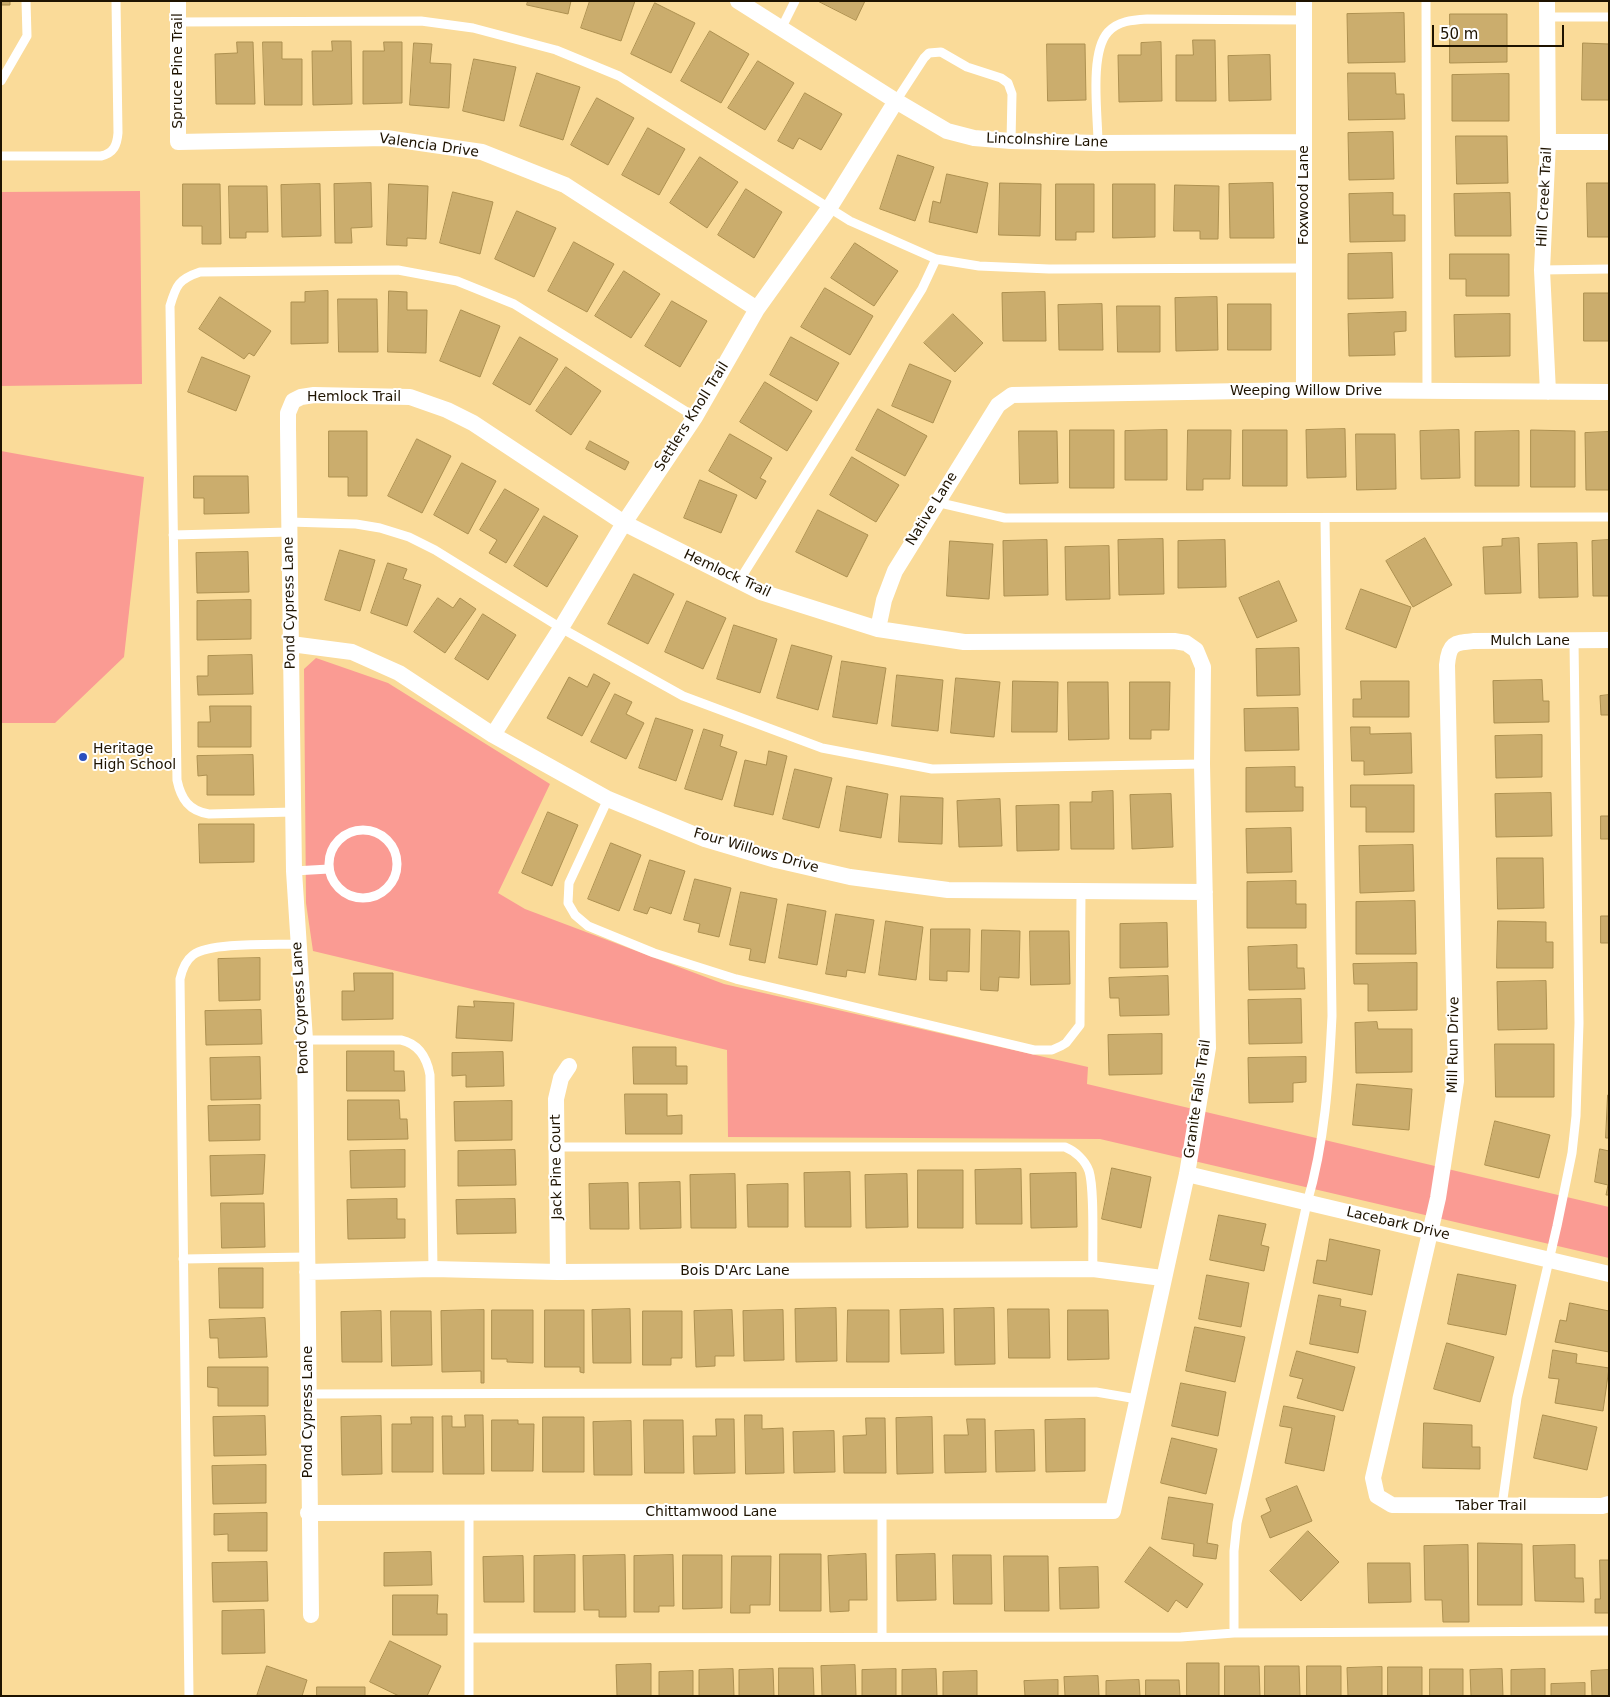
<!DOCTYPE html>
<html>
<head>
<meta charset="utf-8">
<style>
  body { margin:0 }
  #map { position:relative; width:1610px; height:1697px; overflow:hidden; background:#fadb99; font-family:"DejaVu Sans",sans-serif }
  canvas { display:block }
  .frame { position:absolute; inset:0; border:2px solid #1e1300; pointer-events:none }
  .scale { position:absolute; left:1432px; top:25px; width:132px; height:22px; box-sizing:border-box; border:2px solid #1e1300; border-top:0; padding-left:6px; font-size:15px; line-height:18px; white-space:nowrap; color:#1e1300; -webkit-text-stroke:4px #fff; paint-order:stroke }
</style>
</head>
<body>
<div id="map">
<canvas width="1610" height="1697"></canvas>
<div class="frame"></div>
<div class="scale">50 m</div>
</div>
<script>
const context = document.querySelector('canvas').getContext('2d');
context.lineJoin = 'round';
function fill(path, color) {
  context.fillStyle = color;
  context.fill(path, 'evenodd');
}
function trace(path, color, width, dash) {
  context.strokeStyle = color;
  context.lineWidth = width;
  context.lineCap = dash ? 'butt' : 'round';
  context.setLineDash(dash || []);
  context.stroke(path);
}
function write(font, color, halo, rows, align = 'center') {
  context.font = font + ' "DejaVu Sans",sans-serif';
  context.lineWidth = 4;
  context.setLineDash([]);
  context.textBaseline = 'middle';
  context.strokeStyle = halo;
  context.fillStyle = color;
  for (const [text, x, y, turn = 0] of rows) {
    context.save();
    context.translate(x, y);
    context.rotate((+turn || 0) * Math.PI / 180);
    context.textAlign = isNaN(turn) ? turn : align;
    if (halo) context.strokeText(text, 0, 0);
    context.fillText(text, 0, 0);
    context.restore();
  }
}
const green = new Path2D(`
  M140 191 142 384 1 386V192Z
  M1 451 144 477 124 657 55 723H1Z
  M316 658 388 683 550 784 498 893 525 909 724 984 1088 1067 1087 1084 1609 1207V1258L1100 1139 728 1137 727 1050 313 951 306 903 304 669Z`);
const building = new Path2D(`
  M1 1H10V5H1Z
  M528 1H571L568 14 527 5Z
  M590 1H635L621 41 581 28Z
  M818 1H865L856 20Z
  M655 3 695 23 671 73 631 54Z
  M1404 13 1405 62 1348 63 1347 14Z
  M1450 14H1507V62L1450 63Z
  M710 31 749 54 721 103 681 81Z
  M1193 40H1215L1216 101H1176V55H1193Z
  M332 41H351L352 104 313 105 312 51H332Z
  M237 42H253L255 104H216L215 54 237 53Z
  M263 42H282V59H302V105H265Z
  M384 42H402V103L363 104V51H384Z
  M1161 42 1162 101 1119 102 1118 55H1141V43Z
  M414 43 432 44 430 63 451 64 449 108 410 105Z
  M1583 43 1609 44V100H1582Z
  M1047 44H1085L1086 100 1048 101Z
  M1270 55 1271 100 1229 101 1228 56Z
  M474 59 516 67 504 121 463 111Z
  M758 61 794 83 765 130 728 108Z
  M537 73 580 87 563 140 520 126Z
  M1348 73H1395L1396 94H1404L1405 119 1349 120Z
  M1509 74V121H1452V75Z
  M805 93 842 114 821 150 799 138 793 149 778 141Z
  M597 98 634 118 608 165 571 145Z
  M648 128 685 149 659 195 622 175Z
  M1393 132 1394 179 1349 180 1348 133Z
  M1456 136H1507L1508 183 1457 184Z
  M898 155 934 167 915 221 880 209Z
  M700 157 738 182 707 228 670 203Z
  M947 174 988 183 977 233 929 222 933 201 940 203Z
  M371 183 372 227 351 228 352 243H335L334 184Z
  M1000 183 1041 184 1040 236 999 235Z
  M1273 183 1274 238H1230L1229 184Z
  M1587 183H1609V237H1588Z
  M183 184H220L221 244H202V226H183Z
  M320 184 321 236 282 237 281 185Z
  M389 184 428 186 426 239 407 238V246L387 245Z
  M1056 184H1094V232H1076V240H1056Z
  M1113 184H1155V237L1113 238Z
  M1175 185 1219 186 1218 239H1200V231H1174Z
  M229 186H267L268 232H246V238H230Z
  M746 189 782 212 754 258 718 235Z
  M453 192 493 202 480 254 440 243Z
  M1393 193V215H1405V241L1350 242 1349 194Z
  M1510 193 1511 236H1455L1454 194Z
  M517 211 556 228 534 277 495 259Z
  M574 242 614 264 587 312 548 291Z
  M855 243 898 271 874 306 831 278Z
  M1392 253 1393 298 1348 299V254Z
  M1450 254H1509V296H1466V279H1450Z
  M624 271 660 294 631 338 595 316Z
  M825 288 873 316 850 355 801 327Z
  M328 291V343L291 344V302H305V292Z
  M389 291 407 292V310H427L426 353 388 352Z
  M1045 292 1046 341H1003L1002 293Z
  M1584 293H1609V341H1584Z
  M220 297 271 331 254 356 249 353 244 359 199 329Z
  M1217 297 1218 350 1176 351 1175 298Z
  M338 299H377L378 352H339Z
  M672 301 707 321 680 367 645 346Z
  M1102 304 1103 350H1059L1058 305Z
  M1228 304H1271V350H1228Z
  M1117 306H1160V352H1118Z
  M461 310 500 326 480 377 440 361Z
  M1406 312V331L1394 332 1395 355 1349 356 1348 314Z
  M953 314 983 343 955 372 924 343Z
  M1510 314V356L1455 357 1454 315Z
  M520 337 558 359 530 405 493 384Z
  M791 337 839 363 817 401 770 375Z
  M202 357 250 376 236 411 188 392Z
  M910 364 951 381 933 423 892 406Z
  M566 367 601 391 571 435 536 411Z
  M765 382 812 411 787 451 740 422Z
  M878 409 927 436 905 476 856 450Z
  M1345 429 1346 477 1307 478 1306 430Z
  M1070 430H1114V488H1070Z
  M1167 430V480H1125V431Z
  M1188 430H1231L1230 479H1203V490H1187Z
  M1243 430H1287V486H1243Z
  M1459 430 1460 478 1421 479 1420 431Z
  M1531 430 1575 431V487H1531Z
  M329 431H367V496H348V477H329Z
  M1019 431H1057L1058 483 1020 484Z
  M1519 431V486H1475V432Z
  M1609 432V490H1586L1585 433Z
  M730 434 772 458 760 478 766 481 756 499 709 471Z
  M1356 434H1395L1396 489 1357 490Z
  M417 439 451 456 422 513 388 496Z
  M590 441 629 462 625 470 586 449Z
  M852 457 899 485 876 522 830 495Z
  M462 463 496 481 468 534 434 515Z
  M194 476H248L249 513 204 514V498H194Z
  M700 480 737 495 721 533 684 518Z
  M505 489 539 509 506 563 489 553 497 540 480 530Z
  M818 510 868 535 847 577 796 552Z
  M544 516 578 536 547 587 514 566Z
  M1425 538 1452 585 1413 607 1386 561Z
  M1519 538 1521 593 1485 594 1483 547 1502 546V539Z
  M1163 539 1164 594 1119 595 1118 540Z
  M1047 540 1048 595 1004 596 1003 541Z
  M1225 540 1226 587 1178 588V541Z
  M1609 540V596H1593L1592 541Z
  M950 541 993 544 989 599 947 596Z
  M1577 543 1578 597 1539 598 1538 544Z
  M1109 546 1110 599 1066 600 1065 547Z
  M340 550 375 560 360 611 325 600Z
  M248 552 249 592 197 593 196 553Z
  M388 563 407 569 403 579 421 585 407 626 371 613Z
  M634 574 674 594 648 644 608 624Z
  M1279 581 1297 621 1257 638 1239 598Z
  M1361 589 1411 607 1396 648 1346 629Z
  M438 598 453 608 460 598 476 609 445 653 414 632Z
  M251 600V639L197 640V601Z
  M687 601 726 618 703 669 665 652Z
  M483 614 516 635 488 680 455 659Z
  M734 625 777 639 760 693 717 679Z
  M792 645 832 656 818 710 777 698Z
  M1299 648 1300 695 1257 696 1256 649Z
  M252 655 253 694 198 695 197 676H208V656Z
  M842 661 886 668 877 724 833 717Z
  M594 674 610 683 582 736 547 718 569 677 587 687Z
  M897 675 943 680 938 731 892 726Z
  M956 678 1000 682 994 737 951 733Z
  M1542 680 1543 701H1549V722L1494 723 1493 681Z
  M1013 681 1058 682 1057 732H1012Z
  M1361 681H1409V717H1353V699H1361Z
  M1068 682H1108L1109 739 1069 740Z
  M1130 682H1170L1169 730H1151V739H1130Z
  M615 694 632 702 626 714 644 723 626 759 591 742Z
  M1609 695V715H1601L1600 696Z
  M210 706H251V747H198V722H210Z
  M1298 708 1299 750 1245 751 1244 709Z
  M656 718 693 730 676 781 639 768Z
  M1351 727H1370V734L1411 733 1412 773 1364 775V761H1352Z
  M704 729 723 735 720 746 737 752 722 800 685 789Z
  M1542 735V777L1496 778 1495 736Z
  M769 751 787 756 773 815 734 806 745 760 766 765Z
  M253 755 254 795H207V775L198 776 197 756Z
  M1295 767V787H1303V811L1246 812V768Z
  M795 769 832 778 819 828 783 819Z
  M1351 785H1414V832H1366V807H1351Z
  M847 786 888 794 881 838 840 831Z
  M1113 791 1114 849H1071L1070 802H1092V792Z
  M1551 793 1552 836 1496 837 1495 794Z
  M1171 794 1173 847 1132 849 1130 795Z
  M901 796 943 798 942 844 899 842Z
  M1000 799 1002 846 959 847 957 801Z
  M1059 805V850L1017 851 1016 806Z
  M548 812 578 825 552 886 522 873Z
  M1601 816H1609V839H1601Z
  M199 824H254V862L200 863Z
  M1291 828 1292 872 1247 873 1246 829Z
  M611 843 641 855 619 911 588 899Z
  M1413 845 1414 891 1360 893 1359 846Z
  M1497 858H1543L1544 908 1498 909Z
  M650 860 685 871 671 914 650 907 647 914 634 910Z
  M695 879 731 888 719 937 698 932 700 924 684 920Z
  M1296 881V904H1306V928H1247V882Z
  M741 892 777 899 765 963 749 960 751 949 730 945Z
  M1415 901 1416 954H1356V902Z
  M788 904 826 911 817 965 779 958Z
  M836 914 874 920 865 973 847 970 846 977 826 974Z
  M1601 916H1609V943H1601Z
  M886 921 923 927 916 980 879 975Z
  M1498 921 1546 922V942H1553V968H1497Z
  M1167 923 1168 967 1120 968V924Z
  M931 929H970L969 972 947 971V981L930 980Z
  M982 930 1020 931 1019 978 999 977 998 991 981 990Z
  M1030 931H1069L1070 984 1031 985Z
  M1297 945V968H1304L1305 989 1249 990 1248 947Z
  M260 958V1000L219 1001 218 959Z
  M1417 963V1010L1368 1011V984H1354L1353 964Z
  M354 973H393V1019L342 1020V991H354Z
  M1168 976 1169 1015 1120 1016 1119 998H1110L1109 978Z
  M1546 981 1547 1029 1498 1030 1497 982Z
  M1301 999 1302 1043 1249 1044 1248 1000Z
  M474 1001 514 1003 512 1041 456 1038 458 1006 474 1007Z
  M261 1010 262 1044 206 1045 205 1011Z
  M1377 1022 1378 1029H1412V1072L1356 1073 1355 1023Z
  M1162 1034V1074L1109 1075 1108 1035Z
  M1495 1044H1554V1097H1496Z
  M633 1047H676V1066H687V1084H634Z
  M347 1051H394V1071H404L405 1091H347Z
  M503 1052 504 1086 466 1087V1075L452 1076V1053Z
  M260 1057 261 1099 211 1100 210 1058Z
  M1306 1057V1082L1293 1083V1102L1249 1103 1248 1058Z
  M1357 1084 1412 1089 1409 1130 1353 1125Z
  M625 1094H667V1116L682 1115V1134H626Z
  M1608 1095H1609V1138H1606Z
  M348 1100H399L400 1119H407L408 1139 348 1140Z
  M512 1101V1140L455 1141 454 1102Z
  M260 1105V1140L209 1141 208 1106Z
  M1495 1121 1550 1135 1539 1178 1485 1165Z
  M1600 1149 1609 1151V1195H1606L1608 1185 1595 1182Z
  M405 1150V1187L351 1188 350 1151Z
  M515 1150 516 1185 458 1186V1151Z
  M265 1155 263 1194 211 1196 210 1156Z
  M1112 1168 1151 1177 1141 1228 1102 1219Z
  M1021 1169 1022 1224H976L975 1170Z
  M918 1170H963V1228H918Z
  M850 1172 851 1227H805L804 1173Z
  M1076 1173 1077 1227 1031 1228 1030 1174Z
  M735 1174 736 1228H691L690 1175Z
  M907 1174 908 1227 866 1228 865 1175Z
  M680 1182 681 1228 640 1229 639 1183Z
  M628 1183 629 1229H590L589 1184Z
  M788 1184V1227H748L747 1185Z
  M397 1199V1219H405V1238L348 1239 347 1200Z
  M515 1199 516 1233 457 1234 456 1200Z
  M221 1203H264L265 1247 222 1248Z
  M1219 1215 1266 1224 1261 1245 1269 1247 1264 1271 1210 1260Z
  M1330 1239 1380 1250 1372 1295 1313 1283 1317 1260 1326 1261Z
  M219 1268H263V1308H220Z
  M1458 1274 1516 1285 1506 1335 1448 1324Z
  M1207 1275 1249 1283 1241 1327 1199 1319Z
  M1319 1295 1341 1299 1340 1306 1366 1311 1358 1353 1310 1344Z
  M1570 1303 1609 1311V1352L1555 1342 1560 1320 1566 1321Z
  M836 1308 837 1361 796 1362 795 1309Z
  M994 1308 995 1364 955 1365 954 1309Z
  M630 1309 631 1363H593L592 1310Z
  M943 1309 944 1353 901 1354 900 1310Z
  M1008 1309H1049L1050 1358H1009Z
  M484 1310V1383H481V1371L442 1372 441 1311Z
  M492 1310H533V1363L507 1362V1359H492Z
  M545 1310H584V1373L580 1372V1367H545Z
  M732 1310 734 1356H715V1366L696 1367 694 1311Z
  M783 1310 784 1360 744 1361 743 1311Z
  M848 1310H889V1362H847Z
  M1068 1310H1108L1109 1359 1068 1360Z
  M381 1311 382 1362H342L341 1312Z
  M391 1311H431L432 1365 392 1366Z
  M643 1311H682V1358H671V1365H643Z
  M265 1318 267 1357 219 1358 218 1338H210L209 1320Z
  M1195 1327 1245 1337 1235 1382 1186 1371Z
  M1447 1343 1494 1357 1480 1402 1434 1389Z
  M1553 1350 1577 1354 1576 1363 1609 1368 1603 1411 1555 1403 1559 1379 1549 1378Z
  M1297 1351 1355 1367 1343 1411 1297 1398 1303 1379 1290 1376Z
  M208 1367H268V1406H218V1388L208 1387Z
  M1181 1383 1226 1392 1218 1436 1172 1426Z
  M1284 1406 1335 1416 1324 1471 1285 1463 1292 1428 1280 1426Z
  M465 1415H483L484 1474H443L442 1416H452V1427H465Z
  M745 1415H762V1429L783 1428 784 1473 746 1474Z
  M1543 1415 1597 1427 1587 1470 1534 1458Z
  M265 1416 266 1455 214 1456 213 1417Z
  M381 1416 382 1474 342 1475 341 1417Z
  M411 1417H433V1472H392V1424H411Z
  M543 1417H584V1472H543Z
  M932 1417 933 1473 897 1474 896 1418Z
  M866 1418H885L886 1473H844L843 1436 866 1435Z
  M716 1419H734L735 1473 694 1474 693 1436H716Z
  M967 1419H985L986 1472 945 1473 944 1435H968Z
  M1085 1419V1471L1046 1472 1045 1420Z
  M492 1420H518V1424H534L533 1471H492Z
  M644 1420H683L684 1473H645Z
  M631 1421 632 1475H594L593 1422Z
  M1424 1423 1472 1425V1447H1480V1469L1423 1468Z
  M1034 1430 1035 1471 996 1472 995 1431Z
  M834 1431 835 1472 794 1473 793 1432Z
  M1172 1438 1217 1449 1206 1494 1161 1483Z
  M266 1465V1503L213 1504 212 1466Z
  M1297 1486 1312 1521 1270 1538 1261 1516 1271 1511 1266 1499Z
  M1169 1497 1213 1504 1207 1543 1218 1545 1216 1559 1193 1556 1194 1544 1162 1539Z
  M267 1513V1551H228V1534L214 1535V1514Z
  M1308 1531 1339 1562 1301 1601 1270 1571Z
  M1478 1543 1522 1544V1605H1478Z
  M1468 1545 1469 1622H1443L1442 1600H1425L1424 1546Z
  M1575 1545V1578H1583L1584 1602 1535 1601 1533 1546Z
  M1150 1547 1203 1584 1187 1608 1176 1600 1168 1612 1125 1582Z
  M431 1552 432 1585 384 1586V1553Z
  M780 1554H821V1611H780Z
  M866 1554 867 1600H849V1611L830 1612 828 1556Z
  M935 1554 936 1600 897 1601 896 1555Z
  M575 1555V1612H534V1556Z
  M625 1555 626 1617H599V1610H584L583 1556Z
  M673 1555 674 1606H659V1612H634V1556Z
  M683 1555H722V1608L683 1609Z
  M953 1555H991L992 1604H954Z
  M523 1556 524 1602H484L483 1557Z
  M732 1556H771L770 1605H750V1613H731Z
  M1004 1556H1048L1049 1611H1005Z
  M1600 1560H1609V1613H1595V1599H1600Z
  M267 1562 268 1601 213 1602 212 1563Z
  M1368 1563H1410L1411 1602 1369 1603Z
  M1098 1567 1099 1608 1060 1609 1059 1568Z
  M393 1595H438L437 1614H447V1635H393Z
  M264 1610 265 1653 222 1654V1611Z
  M390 1641 441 1666 427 1696H399L370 1682Z
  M1187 1663H1219V1696H1187Z
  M651 1664V1696H617L616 1665Z
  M855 1665 856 1696H822L821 1666Z
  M267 1666 307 1680 302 1696H257Z
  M1225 1666H1259L1260 1696H1225Z
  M1265 1666H1299L1300 1696H1265Z
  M1307 1666H1341V1696H1307Z
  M1382 1667V1696H1348L1347 1668Z
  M1388 1667H1422V1696H1388Z
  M779 1668H813L814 1696H779Z
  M733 1669 734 1696H699V1670Z
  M773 1669 774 1696H739V1670Z
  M896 1669V1696H862V1670Z
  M936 1669 937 1696H902V1670Z
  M1430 1669H1463V1696H1430Z
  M1502 1669 1503 1696H1471L1470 1670Z
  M1545 1669V1696H1511V1670Z
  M1609 1670V1696H1592L1591 1671Z
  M693 1671V1696H659V1672Z
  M977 1671V1696H943V1672Z
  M1098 1676 1099 1696H1065L1064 1677Z
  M1058 1680V1696H1025L1024 1681Z
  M1139 1680 1140 1696H1106V1681Z
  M1146 1680H1179L1180 1696H1146Z
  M1585 1683V1696H1551V1684Z
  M317 1687H365V1696H317Z`);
const lane = new Path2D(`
  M1426 1 1427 391
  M1547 17H1609
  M178 22 421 21 473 28 556 50 619 76 850 221 936 259 979 266 1049 269 1304 268
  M781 29 795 1
  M1 81 27 36 26 1
  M896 101 924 58 929 53 941 52 967 67 1001 78 1008 83 1012 94 1011 141
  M1098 143C1098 116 1089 53 1108 32 1118 21 1132 20 1147 19L1304 20
  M1 156H101C114 153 117 145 118 133L116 1
  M1542 270 1609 269
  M936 502 1005 518 1609 517
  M289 522 356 524 380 528 409 537 435 550 561 628 683 696 822 748 932 769 1202 764
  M173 535 289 532
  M739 581 922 289 936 259
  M608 799 569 883 568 903 575 915 588 926 654 953 736 979 1034 1050H1052L1061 1046 1066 1043 1080 1025 1081 892
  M293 812 209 814C189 811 181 799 177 780L170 306C176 285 179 279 200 272L398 270 457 281 514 304 695 417
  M329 864a34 34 0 1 1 68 0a34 34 0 1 1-68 0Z
  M294 871 329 869
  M305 1040H401C419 1044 427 1058 430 1075L433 1269
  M557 1147H1065C1075 1151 1085 1160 1089 1171 1095 1191 1092 1246 1093 1269
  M183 1259 307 1257
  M308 1394 1096 1392 1137 1399
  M1502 1506 1517 1398 1557 1226 1572 1153 1576 1116 1579 1023 1574 641
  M469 1513V1638L1181 1637 1234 1633 1609 1631
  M1234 1633V1551L1237 1523 1307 1203C1325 1142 1329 1079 1332 1016L1325 518
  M882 1637V1511
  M469 1638V1696
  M189 1696 180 979C182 970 185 961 193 955 211 942 274 945 298 944`);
const street = new Path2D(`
  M178 1V142L386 138 482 152 565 185 757 309
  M738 1 896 101 947 131 974 138 1011 141 1098 143 1304 142
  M1547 1 1548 142 1542 270 1548 392
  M1548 142H1609
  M1304 390V1
  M878 629 884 600 895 571 998 405 1012 395 1304 390 1609 392
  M1609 640 1474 641C1454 643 1449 643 1447 665L1456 1081 1438 1198 1373 1478 1377 1496 1392 1505 1602 1506 1609 1504
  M291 644 352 652 399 673 493 735 608 799 705 839 776 860 850 877 948 890 1205 892
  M493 735 561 628 624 523 695 417 757 309 830 207 896 101
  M1187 1174 1609 1274
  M307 1272 433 1269 558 1272 1093 1269 1162 1278
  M558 1272 556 1099 561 1078 569 1066
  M308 1513 1113 1511 1187 1174 1208 1048 1202 764 1203 667 1196 650 1186 643 1174 641 964 642 878 629 761 592 624 523 473 423 447 410 410 397 314 395 301 397 293 401 288 413V428L294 871 305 1040 311 1615`);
const markers = [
  [83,757,5,"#2a4fbe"]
];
const streetNames = [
  ["Spruce Pine Trail",178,71,-90],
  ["Lincolnshire Lane",1047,141,2],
  ["Valencia Drive",429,146,8],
  ["Foxwood Lane",1304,195,-90],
  ["Hill Creek Trail",1545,197,-87],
  ["Weeping Willow Drive",1306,391],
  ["Hemlock Trail",354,397],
  ["Settlers Knoll Trail",692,417,-58],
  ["Native Lane",932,509,-58],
  ["Hemlock Trail",727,574,25],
  ["Pond Cypress Lane",290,603,-91],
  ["Mulch Lane",1530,641],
  ["Four Willows Drive",756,851,16],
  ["Pond Cypress Lane",301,1008,-93],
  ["Mill Run Drive",1454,1045,-89],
  ["Granite Falls Trail",1198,1099,-82],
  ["Jack Pine Court",557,1167,-91],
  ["Lacebark Drive",1398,1224,13],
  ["Bois D'Arc Lane",735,1271],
  ["Pond Cypress Lane",308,1412,-90],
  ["Taber Trail",1491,1506],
  ["Chittamwood Lane",711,1512]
];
const poiNames = [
  ["Heritage",93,749],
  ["High School",93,765]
];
fill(green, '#fa9b93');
fill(building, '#cbad6d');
trace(building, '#ad9050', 1);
trace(lane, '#fff', 9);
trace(street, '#fff', 16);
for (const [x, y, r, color] of markers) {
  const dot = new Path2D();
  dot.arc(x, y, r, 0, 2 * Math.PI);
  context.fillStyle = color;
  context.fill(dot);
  trace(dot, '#fff', 2);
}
write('14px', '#1e1300', '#fff', streetNames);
write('14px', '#1e1300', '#fff', poiNames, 'left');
</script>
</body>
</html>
